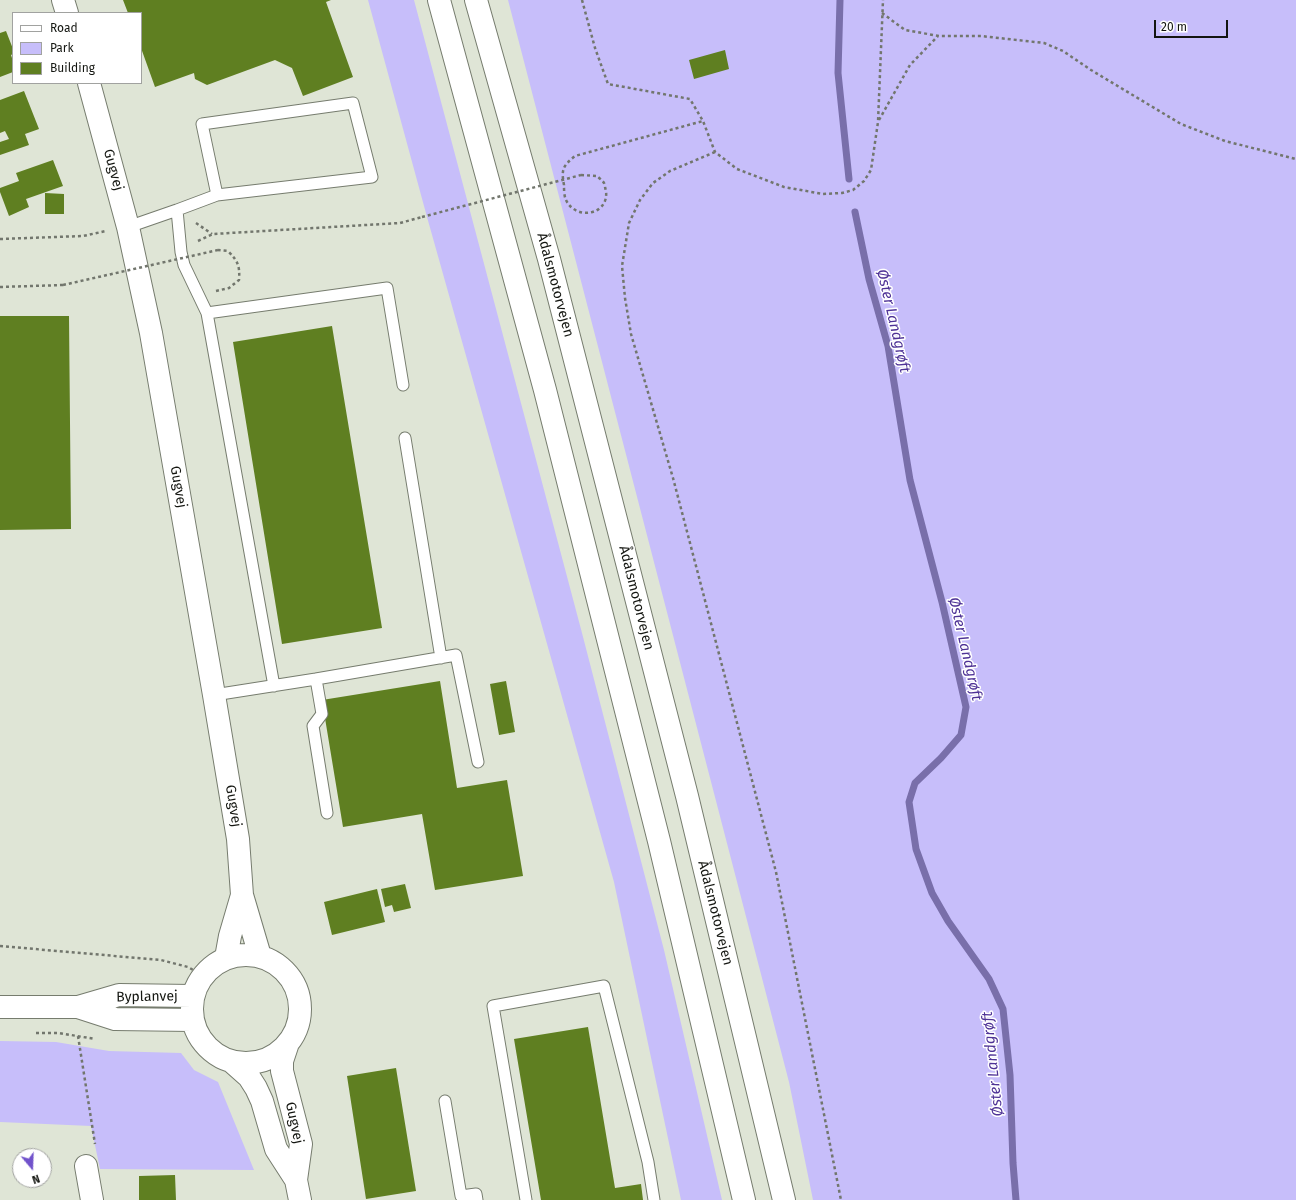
<!DOCTYPE html>
<html>
<head>
<meta charset="utf-8">
<style>
  body { margin:0 }
  #map { position:relative; width:1296px; height:1200px; overflow:hidden; background:#dfe5d6; font-family:"Fira Sans",sans-serif }
  canvas { display:block }
  .legend { position:absolute; left:12px; top:12px; width:130px; height:72px; box-sizing:border-box; background:#fff; border:1px solid #a1a2a0; margin:0; padding:5px 7px; list-style:none; font-size:12px; color:#141611 }
  .legend li { display:flex; align-items:center; gap:8px; height:20px }
  .legend b { width:20px; border:1px solid #a1a2a0 }
  .north { position:absolute; left:12px; top:1148px; width:40px; height:40px; box-sizing:border-box; background:#fff; border:1px solid #a1a2a0; border-radius:50%; rotate:161deg; font-size:11px; font-weight:700; line-height:16px; text-align:center; color:#141611 }
  .north::after { content:''; display:block; margin:auto; width:14px; height:18px; background:#7152cb; clip-path:polygon(50% 0,100% 100%,50% 72%,0 100%) }
  .scale { position:absolute; left:1154px; top:20px; width:74px; height:18px; box-sizing:border-box; border:2px solid #141611; border-top:0; padding-left:5px; font-size:12px; line-height:14px; white-space:nowrap; color:#141611; -webkit-text-stroke:3px #fff; paint-order:stroke }
</style>
</head>
<body>
<div id="map">
<canvas width="1296" height="1200"></canvas>
<ul class="legend">
<li><b style="height:5px;background:#fff"></b>Road</li>
<li><b style="height:11px;background:#c7befa"></b>Park</li>
<li><b style="height:11px;background:#5f7f21"></b>Building</li>
</ul>
<div class="north">N</div>
<div class="scale">20 m</div>
</div>
<script>
const context = document.querySelector('canvas').getContext('2d');
context.lineJoin = 'round';
function fill(path, color) {
  context.fillStyle = color;
  context.fill(path, 'evenodd');
}
function trace(path, color, width, dash) {
  context.strokeStyle = color;
  context.lineWidth = width;
  context.lineCap = dash ? 'butt' : 'round';
  context.setLineDash(dash || []);
  context.stroke(path);
}
function write(font, color, halo, rows, align = 'center') {
  context.font = font + ' "Fira Sans",sans-serif';
  context.lineWidth = 3;
  context.setLineDash([]);
  context.textBaseline = 'middle';
  context.strokeStyle = halo;
  context.fillStyle = color;
  for (const [text, x, y, turn = 0] of rows) {
    context.save();
    context.translate(x, y);
    context.rotate((+turn || 0) * Math.PI / 180);
    context.textAlign = isNaN(turn) ? turn : align;
    if (halo) context.strokeText(text, 0, 0);
    context.fillText(text, 0, 0);
    context.restore();
  }
}
const green = new Path2D(`
  M368 0H414L582 633 664 950 722 1200H681L614 882 427 217Z
  M508 0H1296V1200H813L789 1082Z
  M0 1041 56 1042 109 1051 181 1053 194 1070 218 1082 254 1170 100 1169 91 1126 0 1122Z`);
const stream = new Path2D(`
  M840 0 838 73 849 179
  M855 212 869 279 888 346 910 480 942 602 966 707 961 735 941 758 915 783 909 802 916 849 932 893 948 921 989 979 1003 1009 1010 1075 1013 1163 1016 1200`);
const building = new Path2D(`
  M123 0H331L326 2 353 77 303 96 292 68 275 60 207 85 195 79 194 73 155 87 141 48V13H128Z
  M6 31 13 49V54L11 55 13 61V72L0 77V33Z
  M725 50 729 69 694 79 689 60Z
  M24 91 39 129 25 134 29 145 0 155V142L9 139 5 131 0 133V100Z
  M53 160 63 186 26 199 29 207 9 216 0 192V188L19 181 16 173Z
  M45 193 64 194V214H45Z
  M0 316H69L71 529 0 530Z
  M332 326 382 628 282 644 233 342Z
  M440 681 457 788 507 780 523 876 435 890 422 814 343 827 322 700Z
  M506 681 515 732 499 735 490 684Z
  M405 884 411 908 394 912 392 905 385 907 381 889Z
  M377 889 385 922 332 935 324 902Z
  M588 1027 615 1188 641 1184 643 1200H541L514 1039Z
  M396 1068 416 1191 366 1199 347 1076Z
  M175 1175 176 1200H139V1176Z`);
const path = new Path2D(`
  M582 0 595 48 608 84 690 99 703 121 715 152 737 169 784 187 823 194 842 193 853 190 864 181 871 170 878 122 883 0
  M882 13 905 30 939 36H981L1044 43 1063 51 1091 70 1181 124 1225 141 1296 159
  M879 120 910 65 938 36
  M715 152 670 171 653 183 640 200 629 223 622 266 625 298 631 334 673 478 776 872 841 1200
  M581 175 597 176C599 178 602 180 604 183 605 185 605 188 606 191 609 215 576 221 566 200 564 196 564 189 564 185 561 169 563 166 575 156L703 121
  M196 223 212 234
  M0 239 83 236 106 231
  M198 241 213 234 400 223 422 217
  M0 287 63 285
  M216 291 229 288 239 280C240 266 238 261 228 251L218 250
  M0 946 161 960 188 967 195 971
  M36 1033H59L95 1039
  M78 1036 95 1144`);
const lane = new Path2D(`
  M177 210 181 252 184 265 207 313 387 288 403 385
  M128 227 177 210 217 195 202 124 353 103 372 177 217 195
  M207 313 274 686
  M405 438 441 658
  M316 679 456 655 478 762
  M214 695 316 679 322 714 313 726 327 813
  M445 1101 461 1196 476 1194 477 1200
  M526 1200 493 1006 604 986 648 1162 654 1200`);
const street = new Path2D(`
  M86 1166 92 1200`);
const secondary = new Path2D(`
  M63 0 67 13
  M89 83 128 227 151 333 214 695 238 839 242 895 260 956
  M192 1009a54 54 0 1 1 108 0a54 54 0 1 1-108 0Z
  M226 958 230 936 242 895
  M0 1007H78L119 995 192 996
  M78 1007 115 1019 192 1020
  M288 1043 282 1061V1071L301 1144 296 1180 300 1200
  M231 1061 249 1077 256 1088 262 1101 276 1149 296 1180`);
const highway = new Path2D(`
  M439 0 545 390 659 841 744 1200
  M476 0 549 259 687 796 784 1200`);
const pathBridge = new Path2D(`
  M422 217 581 175
  M63 285 218 250`);
const streetNames = [
  ["Gugvej",113,170,75],
  ["Ådalsmotorvejen",555,285,75],
  ["Gugvej",178,487,80],
  ["Ådalsmotorvejen",636,598,76],
  ["Gugvej",233,806,81],
  ["Ådalsmotorvejen",715,913,76],
  ["Byplanvej",147,997,-1],
  ["Gugvej",294,1123,78]
];
const waterNames = [
  ["Øster Landgrøft",893,321,77],
  ["Øster Landgrøft",965,649,77],
  ["Øster Landgrøft",993,1064,-96]
];
fill(green, '#c7befa');
trace(stream, '#796faa', 7);
fill(building, '#5f7f21');
trace(lane, '#767c6e', 13);
trace(street, '#767c6e', 24);
trace(secondary, '#767c6e', 24);
trace(highway, '#767c6e', 24);
trace(path, '#72766d', 2.5, [3, 3]);
trace(lane, '#fff', 11);
trace(street, '#fff', 22);
trace(secondary, '#fff', 22);
trace(highway, '#fff', 22);
trace(pathBridge, '#72766d', 2.5, [3, 3]);
write('14px', '#141611', '#fff', streetNames);
write('italic 15px', '#4e3296', '#fff', waterNames);
</script>
</body>
</html>
